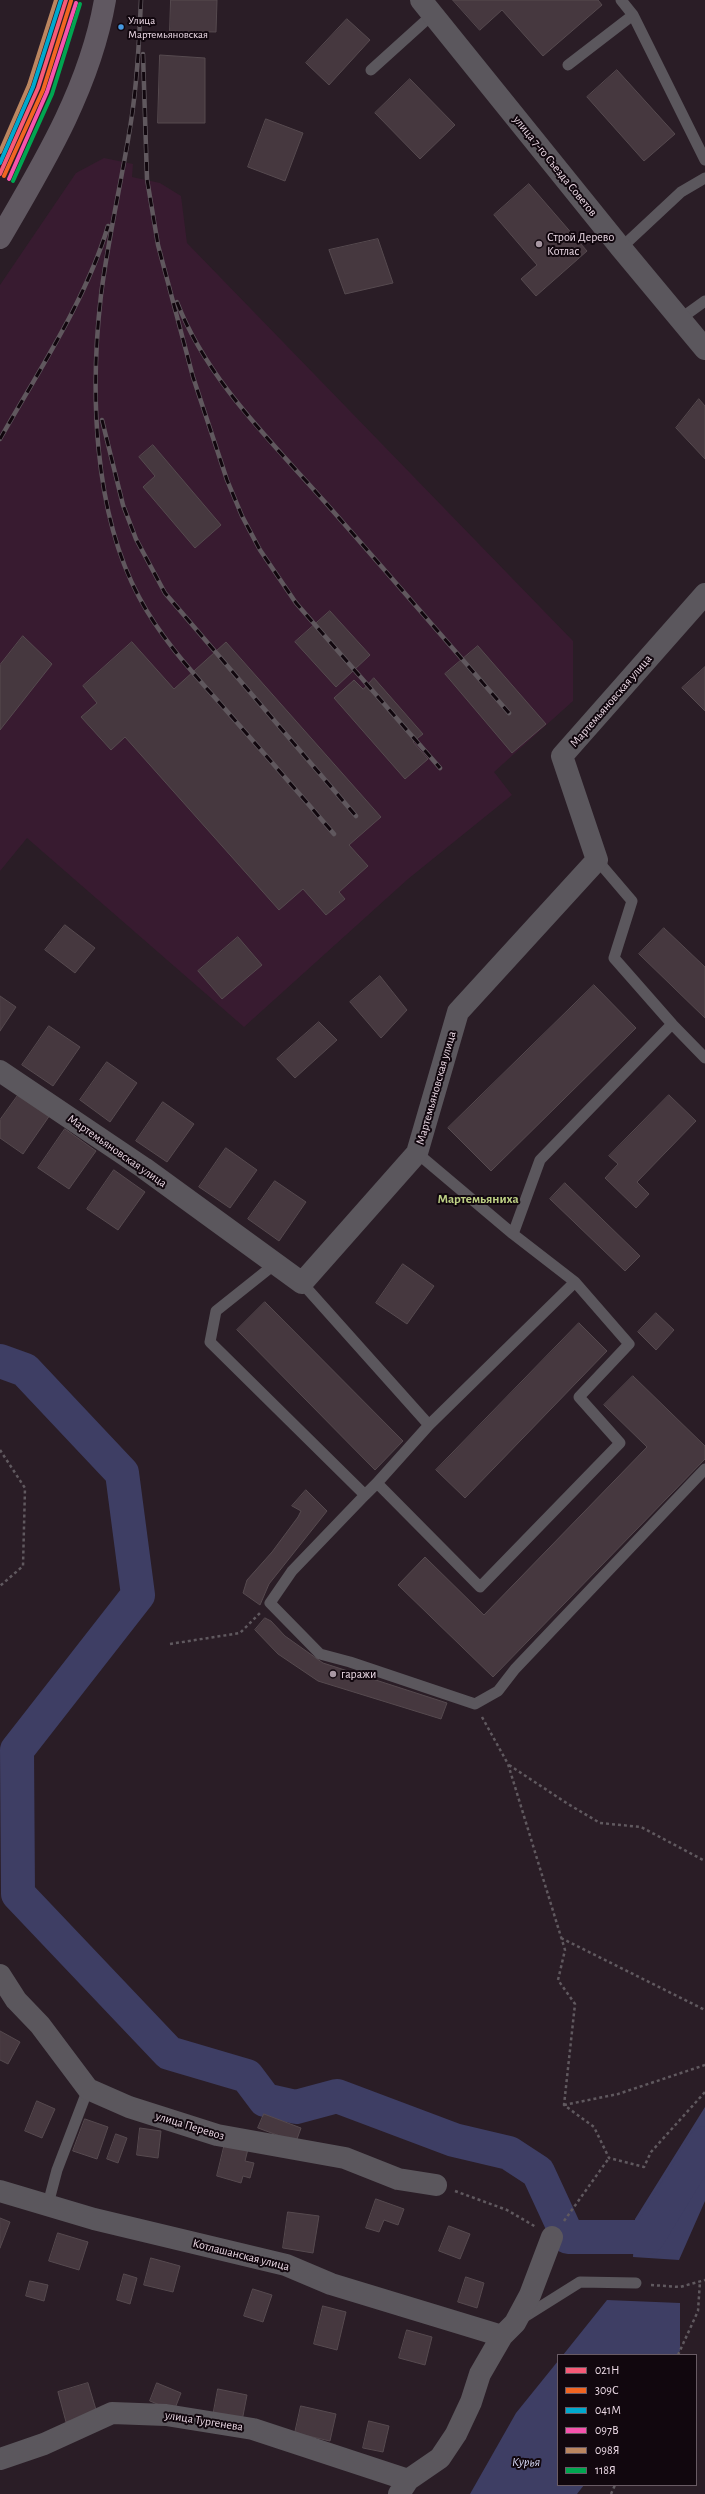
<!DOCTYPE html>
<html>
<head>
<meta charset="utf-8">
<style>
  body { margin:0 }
  #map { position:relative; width:705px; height:2494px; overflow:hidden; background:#2a1d26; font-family:"Alegreya Sans",sans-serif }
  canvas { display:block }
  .legend { position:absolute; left:557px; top:2354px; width:140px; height:132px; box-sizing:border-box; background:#11070e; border:1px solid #695b64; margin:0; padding:5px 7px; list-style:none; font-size:12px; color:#ecdae6 }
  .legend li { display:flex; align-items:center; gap:8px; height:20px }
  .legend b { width:20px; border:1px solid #695b64 }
</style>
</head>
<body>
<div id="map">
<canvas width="705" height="2494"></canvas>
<ul class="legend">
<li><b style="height:5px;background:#f75a77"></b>021Н</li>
<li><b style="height:5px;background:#f26522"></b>309С</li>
<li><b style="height:5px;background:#00a9ce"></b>041М</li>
<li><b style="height:5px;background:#f653ac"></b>097В</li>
<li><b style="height:5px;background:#bb8660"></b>098Я</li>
<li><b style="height:5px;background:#00a651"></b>118Я</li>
</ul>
</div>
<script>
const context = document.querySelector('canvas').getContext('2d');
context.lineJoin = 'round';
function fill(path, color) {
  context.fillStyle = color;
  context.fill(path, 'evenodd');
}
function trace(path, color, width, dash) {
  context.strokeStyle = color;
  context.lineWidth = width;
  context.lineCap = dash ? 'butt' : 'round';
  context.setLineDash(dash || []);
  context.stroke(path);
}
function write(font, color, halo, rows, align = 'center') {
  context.font = font + ' "Alegreya Sans",sans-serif';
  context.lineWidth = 4;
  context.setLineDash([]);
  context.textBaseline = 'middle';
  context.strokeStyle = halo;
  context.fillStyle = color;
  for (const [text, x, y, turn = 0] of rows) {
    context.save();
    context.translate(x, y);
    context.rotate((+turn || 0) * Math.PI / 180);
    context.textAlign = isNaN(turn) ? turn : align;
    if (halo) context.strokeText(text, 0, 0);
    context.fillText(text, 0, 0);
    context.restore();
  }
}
const built = new Path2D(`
  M104 158 133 164 132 177 160 183 181 196 187 243 573 641V701L494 772 512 795 408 879 244 1027 27 838 0 871V285L76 173Z`);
const water = new Path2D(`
  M705 2107V2201L679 2260 633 2257 635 2219Z
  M607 2300 680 2303V2351L677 2355H563Z
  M558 2361V2485H584L577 2494H470L516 2413Z`);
const river = new Path2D(`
  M0 1361 25 1370 122 1473 138 1595 17 1750 18 1894 169 2053 247 2076 265 2100 296 2107 337 2096 454 2140 509 2153 538 2172 568 2237H648L705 2143`);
const building = new Path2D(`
  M171 0H217L216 32 170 31Z
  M453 0H598L602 5 543 56 502 10 480 30Z
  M347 19 370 40 329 85 306 63Z
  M160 55 205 58V123H158Z
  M617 70 675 134 644 161 587 97Z
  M410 79 455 125 420 159 375 113Z
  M266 119 303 133 285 181 248 167Z
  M529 184 587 251 536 296 521 279 537 265 494 215Z
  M378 239 393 283 345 294 329 250Z
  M699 399 705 406V459L676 428Z
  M153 445 221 525 195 548 143 487 155 476 139 457Z
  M330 611 370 655 336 687 295 642Z
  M23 636 52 664 0 730V665Z
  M132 642 174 689 226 642 381 817 349 845 368 866 339 892 345 899 326 915 303 889 279 910 125 737 111 750 81 717 97 703 83 686Z
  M478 646 546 724 512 753 445 674Z
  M705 667V711L682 688Z
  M374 678 423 734 413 742 428 759 405 779 334 698 354 680 363 689Z
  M65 925 95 948 75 973 45 950Z
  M664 928 705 967V1018L639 954Z
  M238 937 262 965 222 999 198 971Z
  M380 976 407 1010 381 1038 350 1002Z
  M594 985 636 1028 491 1171 448 1128Z
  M0 996 16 1007 0 1031Z
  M319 1022 337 1040 295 1078 277 1059Z
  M49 1026 80 1047 53 1086 22 1065Z
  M107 1062 137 1083 110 1122 80 1100Z
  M19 1094 50 1115 23 1154 0 1138V1120Z
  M669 1095 696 1121 637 1182 649 1194 636 1208 605 1178 618 1164 609 1156Z
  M163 1102 194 1124 167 1162 136 1141Z
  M65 1129 96 1151 69 1189 38 1168Z
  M226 1148 257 1170 230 1208 199 1187Z
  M114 1170 145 1192 118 1230 87 1209Z
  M275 1181 306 1202 279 1241 248 1219Z
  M565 1183 640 1256 625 1271 550 1199Z
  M403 1264 434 1286 407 1324 376 1303Z
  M265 1302 403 1441 375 1470 237 1330Z
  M656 1313 674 1330 656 1350 638 1332Z
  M579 1323 607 1351 465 1498 436 1470Z
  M633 1376 705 1446V1459L493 1677 398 1585 425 1557 484 1615 647 1447 604 1405Z
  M306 1490 327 1511 269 1584 260 1605 243 1593 247 1580 272 1552 298 1517 301 1511 292 1506Z
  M265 1618 271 1621 285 1636 323 1663 447 1703 441 1719 318 1681 278 1654 255 1630Z
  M0 2031 20 2042 8 2064 0 2060Z
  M37 2101 55 2109 42 2138 25 2131Z
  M264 2114 301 2128 296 2142 258 2128Z
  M85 2119 108 2127 97 2159 73 2151Z
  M140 2128 161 2131 158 2158 137 2155Z
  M116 2134 127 2138 118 2163 107 2159Z
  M225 2143 248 2149 245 2161 254 2163 250 2178 243 2176 241 2183 217 2176Z
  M376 2199 404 2209 398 2225 384 2220 379 2232 366 2228Z
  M288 2212 319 2216 313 2253 283 2248Z
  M0 2218 10 2222 0 2248Z
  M449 2226 470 2234 460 2259 439 2251Z
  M58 2233 88 2242 79 2270 49 2261Z
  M151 2258 180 2266 173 2292 144 2285Z
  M124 2274 137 2278 130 2304 117 2300Z
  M466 2277 484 2283 477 2308 458 2302Z
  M30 2281 48 2285 44 2301 26 2296Z
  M253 2289 272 2295 263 2322 244 2316Z
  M323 2306 346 2312 337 2350 314 2344Z
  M407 2330 432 2337 425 2365 399 2358Z
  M88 2383 97 2413 66 2422 58 2392Z
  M157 2383 181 2393 174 2411 150 2401Z
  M218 2389 247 2395 242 2421 213 2416Z
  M301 2406 336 2414 330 2441 295 2433Z
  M369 2421 389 2426 383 2452 363 2448Z`);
const path = new Path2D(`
  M0 1450 25 1488 23 1566 0 1586
  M170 1644 240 1633 260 1613
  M482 1717 508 1764 565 1950 558 1980 575 2004 564 2105 594 2127 609 2158 644 2167 651 2152 705 2092
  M509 1765 568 1804 600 1823 641 1827 705 1861
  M561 1938 705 2010
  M564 2105 618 2094 705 2065
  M455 2191 507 2210 536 2227
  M564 2221 609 2158
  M651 2285 680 2287 705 2280
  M678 2355 698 2311 700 2281
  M611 2494 615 2485`);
const service = new Path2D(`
  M621 0 633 15 705 160
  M568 65 633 15
  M371 70 433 14
  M621 248 681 192 705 178
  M680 319 705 301
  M672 1024 705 1058
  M417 1153 513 1234 575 1282
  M513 1234 540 1160 672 1024 614 958 632 901 597 860
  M275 1264 216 1311 210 1342 365 1495 377 1483 480 1587 620 1443 579 1397 629 1344 575 1282 429 1425 302 1283
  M377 1483 429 1425
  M365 1495 292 1571 270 1603 320 1654 350 1662 475 1704 498 1691 515 1669 705 1469
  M48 2204 57 2170 88 2089
  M521 2319 580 2282 636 2283`);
const minor = new Path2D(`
  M0 1071 144 1168 302 1283 417 1153 458 1012 597 860 562 756 705 594
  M0 1975 16 2000 40 2025 88 2089 129 2107 217 2135 345 2158 398 2179 436 2185
  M0 2191 94 2219 286 2265 331 2284 502 2336
  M0 2459 44 2444 112 2413 166 2415 253 2429 408 2480
  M399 2494 408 2480 440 2458 456 2434 471 2402 480 2374 502 2336 515 2323 530 2295 552 2237`);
const tertiary = new Path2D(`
  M421 0 621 248 705 349`);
const secondary = new Path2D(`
  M0 238C44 163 90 87 105 0`);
const rail = new Path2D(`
  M141 0C139 43 137 86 130 128 121 184 108 239 101 295 90 390 93 511 139 597 161 639 194 674 225 709 262 751 298 792 334 834
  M143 54 147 179 158 245 193 377 227 480 242 516 260 550 296 603 440 768
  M177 302C207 380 270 440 324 501 386 571 447 642 509 713
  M102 420 123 505 136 539 165 593 356 816
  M0 439C38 372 86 300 108 226`);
const rail1 = new Path2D(`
  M0 174 38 88 66 0`);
const rail2 = new Path2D(`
  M4 176 43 90 71 1`);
const rail3 = new Path2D(`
  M0 163 33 87 61 0`);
const rail4 = new Path2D(`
  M9 179 47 92 76 3`);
const rail5 = new Path2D(`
  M0 152 29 85 56 0`);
const rail6 = new Path2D(`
  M13 181 52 94 80 4`);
const markers = [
  [121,27,3.5,"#4699e1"],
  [539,244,4,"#a898a3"],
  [333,1674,4,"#a898a3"]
];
const busNames = [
  ["Улица",128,21],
  ["Мартемьяновская",128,35]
];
const streetNames = [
  ["улица 7-го Съезда Советов",555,166,51],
  ["Мартемьяновская улица",611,701,-49],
  ["Мартемьяновская улица",436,1088,-74],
  ["Мартемьяновская улица",117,1151,35],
  ["улица Перевоз",190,2126,17],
  ["Котлашанская улица",241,2255,14],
  ["улица Тургенева",204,2421,9]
];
const poiNames = [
  ["Строй Дерево",547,237],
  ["Котлас",547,251],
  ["гаражи",341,1674]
];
const neighbourhoodNames = [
  ["Мартемьяниха",478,1199]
];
const waterNames = [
  ["Курья",526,2462]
];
fill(built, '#381b30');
fill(water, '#3e3e64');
trace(river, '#3e3e64', 34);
fill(building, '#46383f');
trace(building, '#564a4f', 1);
trace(path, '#60595f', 2.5, [3, 3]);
trace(service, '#5b575d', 11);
trace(minor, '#5b575d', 22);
trace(tertiary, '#5b575d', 22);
trace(secondary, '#605861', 22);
trace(rail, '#60585e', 4.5);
trace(rail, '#11070e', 3, [9]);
trace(rail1, '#f75a77', 4);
trace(rail2, '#f26522', 4);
trace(rail3, '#00a9ce', 4);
trace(rail4, '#f653ac', 4);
trace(rail5, '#bb8660', 4);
trace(rail6, '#00a651', 4);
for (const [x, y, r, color] of markers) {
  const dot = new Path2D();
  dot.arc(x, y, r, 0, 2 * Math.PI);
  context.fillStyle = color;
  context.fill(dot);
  trace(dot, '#11070e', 1.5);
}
write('11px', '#ecdae6', '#11070e', busNames, 'left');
write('12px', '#ecdae6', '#11070e', streetNames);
write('12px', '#ecdae6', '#11070e', poiNames, 'left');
write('bold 13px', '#bcce83', '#11070e', neighbourhoodNames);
write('italic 13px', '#d4d6f3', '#11070e', waterNames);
</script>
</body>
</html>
